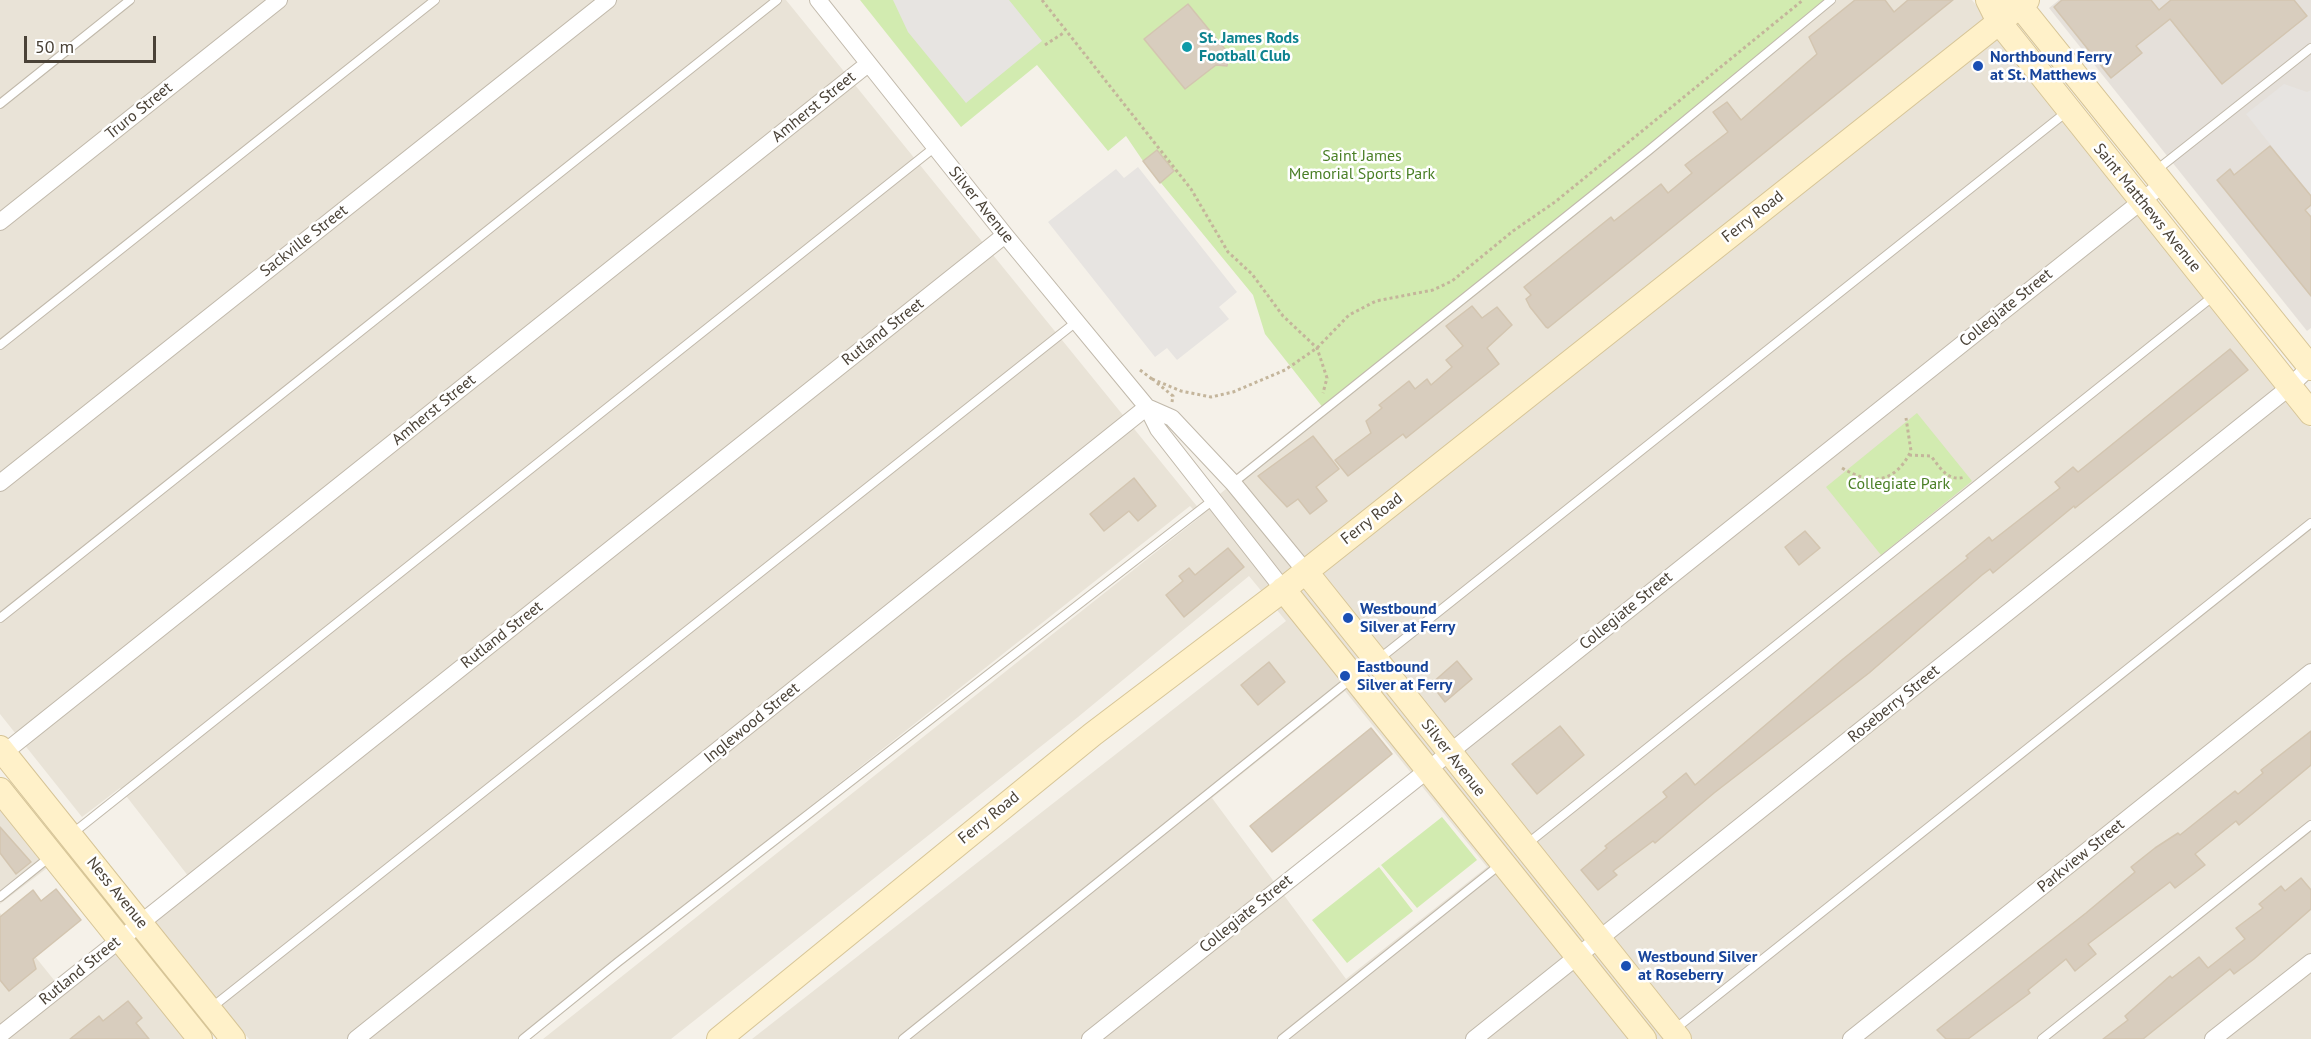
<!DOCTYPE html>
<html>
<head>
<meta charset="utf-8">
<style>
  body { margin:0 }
  #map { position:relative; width:2311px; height:1039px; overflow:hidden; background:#f5f1e9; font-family:"PT Sans",sans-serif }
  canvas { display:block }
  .scale { position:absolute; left:24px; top:36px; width:132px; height:27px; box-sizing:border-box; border:3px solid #4a4237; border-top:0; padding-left:8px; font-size:18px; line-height:21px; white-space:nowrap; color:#4a4237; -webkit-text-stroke:4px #fff; paint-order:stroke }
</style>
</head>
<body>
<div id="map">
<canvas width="2311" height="1039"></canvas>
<div class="scale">50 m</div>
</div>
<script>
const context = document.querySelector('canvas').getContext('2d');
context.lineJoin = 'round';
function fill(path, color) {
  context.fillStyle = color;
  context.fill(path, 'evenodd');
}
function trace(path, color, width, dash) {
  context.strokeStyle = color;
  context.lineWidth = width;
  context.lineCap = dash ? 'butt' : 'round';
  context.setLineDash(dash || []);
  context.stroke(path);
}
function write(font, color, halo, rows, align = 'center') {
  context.font = font + ' "PT Sans",sans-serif';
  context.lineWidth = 5;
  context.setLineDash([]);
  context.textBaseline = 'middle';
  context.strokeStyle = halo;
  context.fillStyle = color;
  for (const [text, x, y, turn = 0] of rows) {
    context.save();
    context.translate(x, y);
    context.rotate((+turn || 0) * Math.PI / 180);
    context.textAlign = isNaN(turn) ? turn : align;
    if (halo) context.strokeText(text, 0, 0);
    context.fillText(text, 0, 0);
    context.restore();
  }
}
const residential = new Path2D(`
  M0 0H786L1200 510 1831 0H1972L2311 428V1039H752L1286 621 1249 576 1078 717 671 1039H543L1200 517 1190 506 803 812 523 1039H249L149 916 192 881 120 788 82 817 0 714ZM1345 691 1487 867 1346 979 1212 798Z
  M0 792 55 862 0 904Z
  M0 913 58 985 116 939 198 1039H0Z`);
const industrial = new Path2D(`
  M2059 0H2311V328L2307 331 2049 8Z`);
const green = new Path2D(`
  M860 0H1825V5L1324 409 1265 334 1253 295 1143 161 1126 136 1108 151 1037 65 961 127Z
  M1917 413 1972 481 1881 555 1826 487Z
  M1442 817 1477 860 1417 908 1381 865Z
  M1379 867 1413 911 1347 963 1312 920Z`);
const parking = new Path2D(`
  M893 0H1009L1042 41 966 103 908 32Z
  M2284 84 2307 92 2311 90V196L2246 114Z
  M1138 167 1237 292 1219 307 1229 319 1177 360 1167 348 1155 357 1048 222 1116 169 1124 178Z`);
const building = new Path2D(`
  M1855 0H1885L1894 12 1908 0H1953L1548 328 1546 327 1530 307 1526 299 1531 295 1524 287 1611 217 1614 221 1661 184 1668 193 1692 173 1685 165 1728 132 1713 112 1727 102 1741 120 1817 54 1809 37Z
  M2062 0H2151L2159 10 2171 0H2294L2307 16 2222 84 2170 19 2136 46 2142 53 2111 78 2054 7Z
  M1188 4 1229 54 1227 66 1216 65 1185 89 1144 39Z
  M2270 146 2311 196V205L2305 210 2311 217V296L2217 180 2230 169 2234 175Z
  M1157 150 1174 171 1160 183 1143 161Z
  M1472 306 1482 318 1497 307 1512 325 1487 348 1499 364 1406 438 1403 434 1348 476 1335 460 1371 433 1366 421 1382 408 1379 405 1409 381 1415 389 1427 379 1431 385 1452 367 1446 360 1463 346 1446 326Z
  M2230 349 2248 370 2223 390 2075 508 2074 506 1993 573 1990 569 1982 575 1869 673 1714 793 1655 843 1653 841 1613 871 1617 875 1598 890 1581 870 1607 848 1605 846 1667 797 1663 792 1686 773 1695 785 1843 659 1968 558 1966 556 1989 537 1992 541 2060 488 2055 482 2073 467 2078 472Z
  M1313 436 1339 469 1316 487 1327 501 1310 514 1298 499 1287 507 1258 476Z
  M1134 478 1156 506 1138 521 1129 511 1104 531 1090 514Z
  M1805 531 1820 548 1799 565 1785 547Z
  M1228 548 1244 567 1184 617 1166 595 1183 581 1179 576 1189 568 1195 575Z
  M1457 661 1472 679 1445 702 1431 684Z
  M1269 662 1285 682 1258 705 1241 685Z
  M1560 726 1584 755 1537 794 1512 764Z
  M1371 728 1392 754 1272 852 1250 826Z
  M2311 731V765L2239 825 2236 821 2195 854 2205 865 2175 888 2170 882 2088 944 2096 954 2075 971 2066 959 2028 990 2030 993 1968 1039H1946L1937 1030 2086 913 2135 872 2131 867 2155 848 2178 833 2180 835 2235 791 2238 794 2263 773 2261 770Z
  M0 827 31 862 16 874 0 853Z
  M2301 878 2311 890V909L2254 959 2234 974 2230 969 2143 1039H2103L2128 1020 2125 1016 2170 976 2172 978 2199 957 2208 968 2245 939 2236 928 2263 908 2259 904 2281 886 2285 891Z
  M56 889 81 920 33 959 36 969 9 991 0 980V917L33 890 41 901Z
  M128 1001 142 1018 136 1023 149 1039H70L99 1016 103 1021Z`);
const path = new Path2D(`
  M1042 0 1191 189 1228 252 1252 274 1283 316 1317 348 1327 378 1323 393
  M1045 45 1065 32
  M1140 370 1152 379
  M1152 379 1181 391 1211 397 1233 392 1285 370 1317 348 1349 315 1376 301 1433 290 1452 281 1513 231 1555 202 1803 0
  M1157 383 1173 396 1172 402
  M1909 455 1931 456C1941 469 1948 482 1965 477
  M1842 468C1872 486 1895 483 1911 451L1906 418`);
const lane = new Path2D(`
  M0 104 130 0
  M2154 172 2311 48
  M0 345 435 0
  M1233 483 1648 151 1831 0
  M0 618 777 0
  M1379 659 2069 110
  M73 833 935 147
  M1527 844 2216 294
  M0 897 51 856
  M211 1008 1076 322
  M1675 1029 2311 523
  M523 1039 618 962 1213 500
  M903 1039 1351 679
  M1282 1039 1502 863
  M2042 1039 2311 825`);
const street = new Path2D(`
  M818 0 1005 235 1147 407 1158 429 1283 589
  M0 222 279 0
  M1147 407 1172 418 1233 483 1306 572
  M0 483 608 0
  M0 756 868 64
  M0 1035 1005 235
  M356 1039 1147 407
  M1090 1039 2163 184
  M1474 1039 2286 390 2311 366
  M1851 1039 2311 672
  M2213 1039 2311 962`);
const secondary = new Path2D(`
  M1988 0 1999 22 2311 413
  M2005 1 2020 6 2311 368
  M1306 572 1679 1039
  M1283 589 1644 1039
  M0 748 233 1039
  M0 790 200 1039
  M719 1039 1093 734 1275 596 2027 0`);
const markers = [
  [1187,47,6,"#0f9aa8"],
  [1978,66,6,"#1a4fb4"],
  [1348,618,6,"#1a4fb4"],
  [1345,676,6,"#1a4fb4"],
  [1626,966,6,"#1a4fb4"]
];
const cultureNames = [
  ["St. James Rods",1199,38],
  ["Football Club",1199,56]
];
const transitNames = [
  ["Northbound Ferry",1990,57],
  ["at St. Matthews",1990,75],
  ["Westbound",1360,609],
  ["Silver at Ferry",1360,627],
  ["Eastbound",1357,667],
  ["Silver at Ferry",1357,685],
  ["Westbound Silver",1638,957],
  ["at Roseberry",1638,975]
];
const streetNames = [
  ["Amherst Street",814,107,-39],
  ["Truro Street",139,111,-39],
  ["Silver Avenue",981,205,51],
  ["Saint Matthews Avenue",2147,208,51],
  ["Ferry Road",1753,217,-38],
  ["Sackville Street",304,241,-38],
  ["Collegiate Street",2006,308,-39],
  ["Rutland Street",883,332,-38],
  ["Amherst Street",434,410,-39],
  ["Ferry Road",1372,519,-38],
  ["Collegiate Street",1626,611,-39],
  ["Rutland Street",502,635,-38],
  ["Roseberry Street",1894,704,-39],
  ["Inglewood Street",752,723,-39],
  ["Silver Avenue",1453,758,52],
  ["Ferry Road",989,818,-39],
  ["Parkview Street",2081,856,-39],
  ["Ness Avenue",117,893,51],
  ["Collegiate Street",1246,914,-39],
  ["Rutland Street",80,971,-39]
];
const parkNames = [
  ["Saint James",1362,156],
  ["Memorial Sports Park",1362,174],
  ["Collegiate Park",1899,484]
];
fill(residential, '#e9e3d7');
fill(industrial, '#e5e0da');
fill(green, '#d2ebb0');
fill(parking, '#e7e4e1');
fill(building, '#d8cdbe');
trace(building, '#d3c5b0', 1.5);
trace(lane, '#c1b9ab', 10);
trace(street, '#c1b9ab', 18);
trace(secondary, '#d7c597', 26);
trace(path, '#c4b59b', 3, [3, 3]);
trace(lane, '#fff', 8);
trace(street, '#fff', 16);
trace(secondary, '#fff1c9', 24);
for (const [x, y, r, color] of markers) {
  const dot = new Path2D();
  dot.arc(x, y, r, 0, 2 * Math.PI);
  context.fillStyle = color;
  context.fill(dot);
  trace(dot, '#fff', 2);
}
write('bold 16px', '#0d838f', '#fff', cultureNames, 'left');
write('bold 16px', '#164399', '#fff', transitNames, 'left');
write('16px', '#4a4237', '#fff', streetNames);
write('16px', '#4a7f26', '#fff', parkNames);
</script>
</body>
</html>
